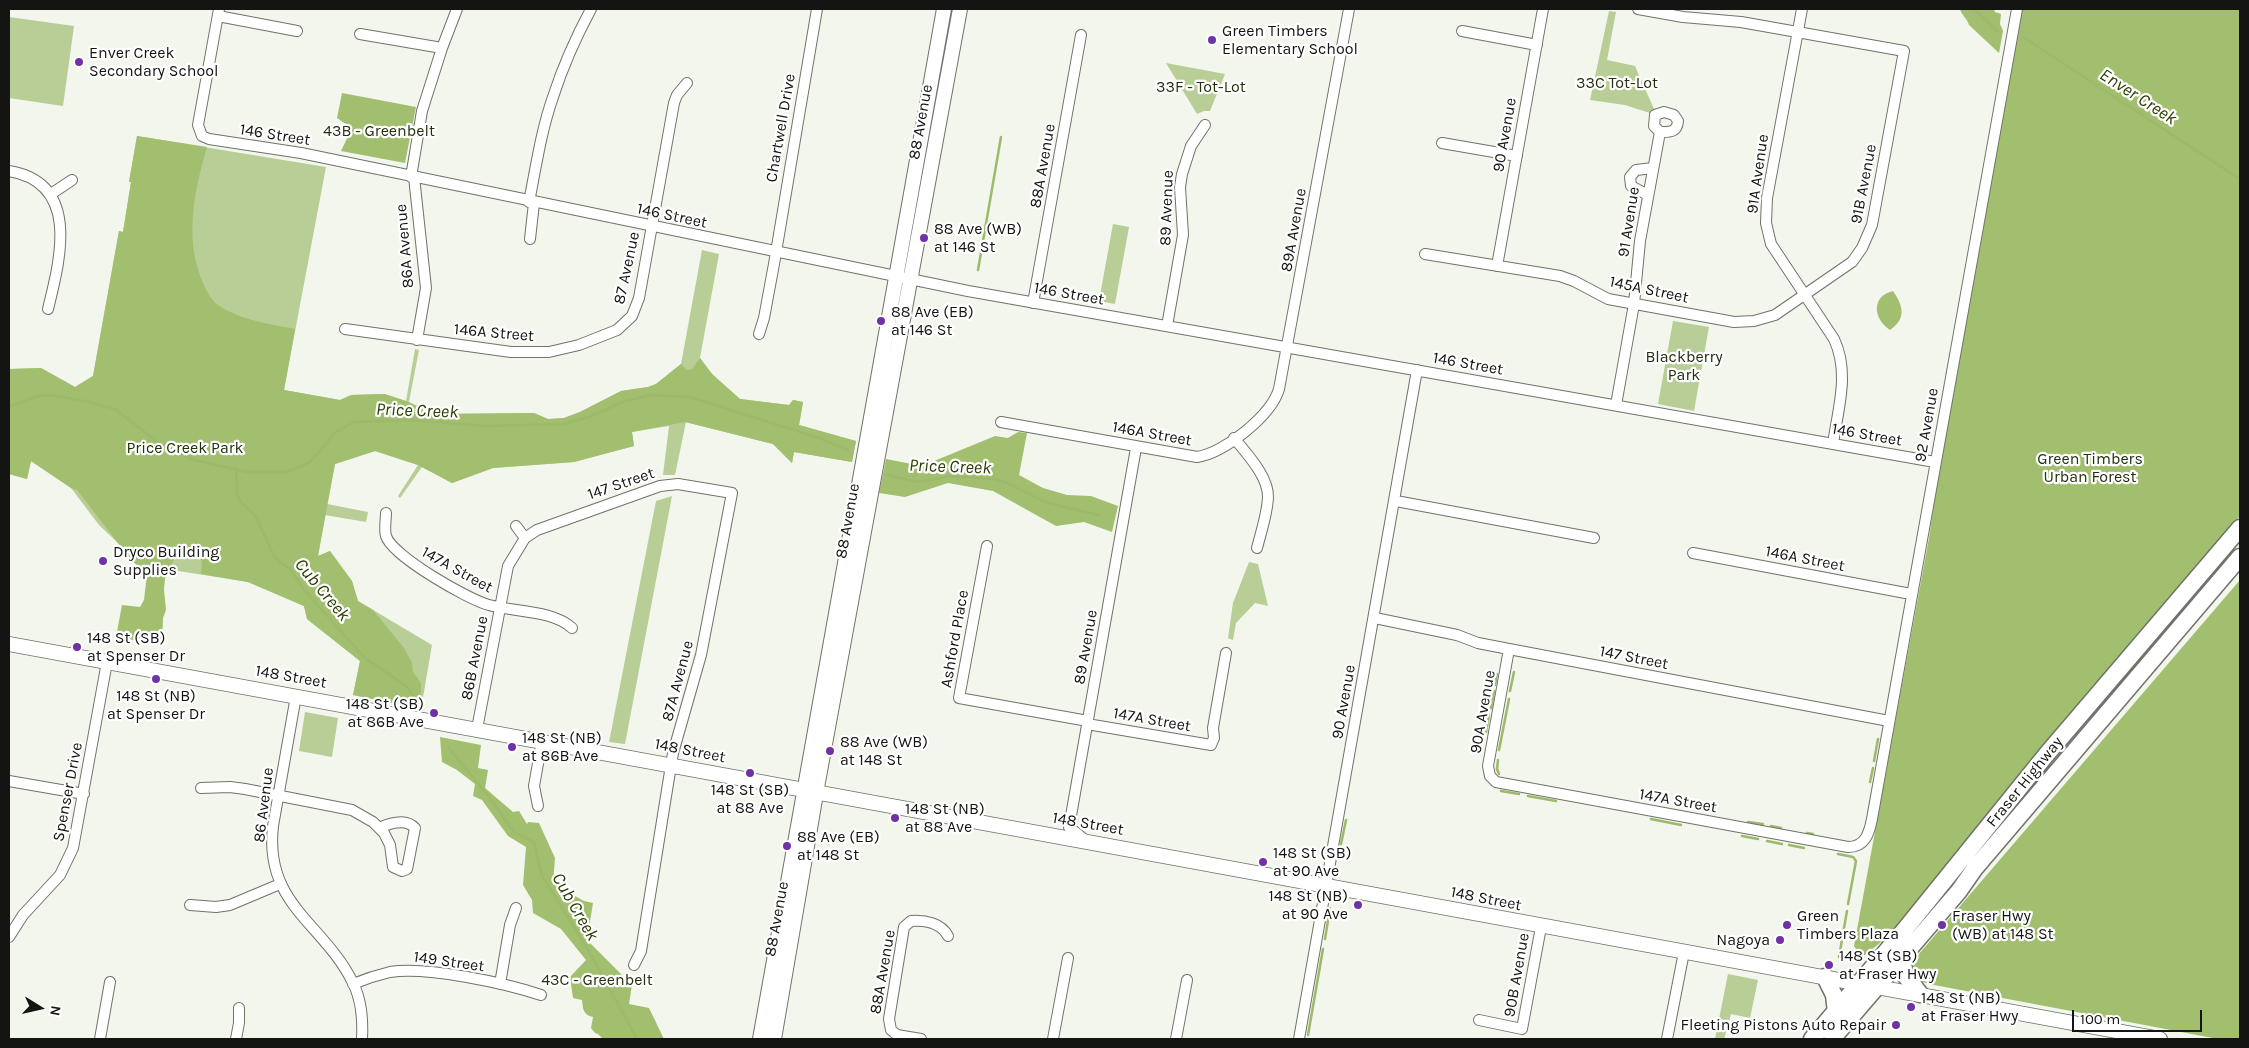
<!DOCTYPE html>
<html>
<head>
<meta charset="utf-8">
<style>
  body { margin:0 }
  #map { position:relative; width:2249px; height:1048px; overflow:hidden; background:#f2f6ec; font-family:Karla,sans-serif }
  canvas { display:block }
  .frame { position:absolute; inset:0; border:10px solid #141512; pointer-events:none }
  .north { position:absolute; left:15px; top:983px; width:50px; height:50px; -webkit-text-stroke:4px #fff; paint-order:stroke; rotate:100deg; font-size:14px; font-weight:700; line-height:20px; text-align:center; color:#141512 }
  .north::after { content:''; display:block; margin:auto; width:18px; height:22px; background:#141512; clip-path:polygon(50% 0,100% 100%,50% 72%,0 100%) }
  .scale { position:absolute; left:2072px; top:1010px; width:130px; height:22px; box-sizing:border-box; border:2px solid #141512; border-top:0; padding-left:6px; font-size:15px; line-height:18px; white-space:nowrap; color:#141512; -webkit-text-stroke:4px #fff; paint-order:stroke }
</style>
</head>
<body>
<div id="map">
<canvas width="2249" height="1048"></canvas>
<div class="frame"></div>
<div class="north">N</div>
<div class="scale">100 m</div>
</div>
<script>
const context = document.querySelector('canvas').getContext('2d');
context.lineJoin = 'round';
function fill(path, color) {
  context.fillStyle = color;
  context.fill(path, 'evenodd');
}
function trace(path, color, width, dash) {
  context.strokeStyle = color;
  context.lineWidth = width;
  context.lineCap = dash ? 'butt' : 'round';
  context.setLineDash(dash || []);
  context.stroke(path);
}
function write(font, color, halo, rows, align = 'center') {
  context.font = font + ' Karla,sans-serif';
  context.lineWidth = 4.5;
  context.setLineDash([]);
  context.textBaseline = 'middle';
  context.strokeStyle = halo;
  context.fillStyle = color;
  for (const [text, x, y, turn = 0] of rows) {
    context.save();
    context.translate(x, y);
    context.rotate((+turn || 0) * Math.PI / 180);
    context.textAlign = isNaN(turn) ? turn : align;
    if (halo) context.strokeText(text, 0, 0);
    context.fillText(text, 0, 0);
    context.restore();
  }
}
const green = new Path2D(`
  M1609 11 1616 12 1607 60 1635 66 1654 109 1650 113 1625 105 1590 100Z
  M9 17 74 26 63 106 9 98Z
  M1166 63 1225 74 1210 111H1204L1197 114Z
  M137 136 326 167 284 390 340 400 351 395 380 394 406 401 415 349 419 350 409 402 434 414 534 413 548 419 564 418 580 412 621 391 648 387 656 384 681 364 702 250 719 254 700 358 712 374 740 399 789 405 793 400 803 402 799 425 856 441 852 462 794 452 792 463 773 444 686 422 675 475H663L669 426 632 432 634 446 574 462 493 468 452 483 422 467 400 498 398 496 418 465 375 451 335 464 327 504 368 512 366 522 325 515 318 556 330 551 352 581 358 601 432 645 421 709 353 695 360 661 307 619 304 606 248 582 172 570 135 559 99 525 71 488 31 461 27 479 9 474V369L41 368 75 387 93 376 119 231 123 232 131 182H129Z
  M1113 224 1129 227 1115 304 1099 301Z
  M1673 321 1709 327 1694 411 1658 404Z
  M672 496 625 744 609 742 656 501Z
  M1249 562 1258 564 1268 606 1255 603 1236 623 1233 640 1228 638 1233 603Z
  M305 712 338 718 332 757 299 751Z
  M1728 974 1758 980 1750 1018 1731 1014 1724 1039H1715Z`);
const forest = new Path2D(`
  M1960 9H1994L1995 12 2001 14 2000 24 2003 31 1999 53 1969 25C1967 18 1962 16 1960 9Z
  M2021 9H2240V516L2041 747 1891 934 1865 955H1860L1854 946 1929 538 1944 435Z
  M342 93 416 107 405 163 341 151 351 130 350 127 337 118Z
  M137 136 207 147C194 191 184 239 203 283 206 290 211 300 218 305 240 320 270 324 295 329L284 390 340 400 351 395 385 394 406 401 434 414 534 413 548 419 564 418 580 412 621 391 648 387 656 384 681 364 687 370 692 369 700 358 712 374 740 399 789 405 793 400 803 402 799 425 856 441 852 462 794 452 792 463 773 444 685 422 632 432 634 446 574 462 493 468 452 483 418 465 375 451 335 464 318 556 330 551 352 581 358 601 373 610 404 648 412 663 413 672 421 683V709L353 695 360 661 307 619 304 606 248 582 201 574 202 561 191 548H185L176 555 165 579 164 589 166 610 163 618 162 645 116 637 122 605 140 607 144 600 147 574 131 560 77 490 71 488 31 461 27 479 9 474V369L41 368 75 387 93 376 119 231 123 232 131 182H129Z
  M1893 291C1904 307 1906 319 1890 330 1873 319 1871 296 1893 291Z
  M1018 432 1027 433 1019 475 1043 488 1067 495 1091 496 1118 506 1112 532 1084 522 1056 526 993 491 948 483 905 497 879 493 886 459 922 466 995 436 1008 438Z
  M2240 580V1039H2218L1929 984 1914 979 1912 962Z
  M440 737 481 745 478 768 488 770 485 788 513 812 519 811 527 824 528 822 539 823 555 858 553 884 584 901 593 903 587 940 632 985 629 1004 649 1008 664 1039H603L598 1034 595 1033 591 1028 593 1017C583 1015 583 1009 582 1000L573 998 570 977 586 960 561 929 533 913 532 900 523 885 526 847 508 836 482 800 473 796 475 784 457 770 442 762Z`);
const stream = new Path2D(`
  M1974 9 1998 32
  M2023 37 2240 179
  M978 270 1001 137
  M9 407 38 396 49 395 85 401 115 409 160 444 194 460 247 472H287L310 462 336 432 354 422 408 420 486 426 562 424 589 417 625 401 651 395 690 397 819 438 848 450
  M236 468 237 495 241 502 255 515 274 556 281 563 290 569 305 591 364 657 407 687 421 707
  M886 475 918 482 951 476 995 479 1007 483 1045 502 1098 515
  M1495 685 1497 674
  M1510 691 1514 672
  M1491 708 1494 691
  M1486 732 1489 715
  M449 748 490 798 514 832 534 842 541 874 590 953 637 1039
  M1499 750 1509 699
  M1498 760 1497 769 1499 774
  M1874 761 1878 739
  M1870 782 1873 768
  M1501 791 1519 794
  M1528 796 1556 801
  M1651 819 1681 825
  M1748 822 1763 824
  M1771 826 1781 828
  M1807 833 1813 834
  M1742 836 1758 839
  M1767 841 1782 844
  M1341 844 1346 820
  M1789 845 1804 848
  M1838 854 1853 857 1856 861 1848 904
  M1325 939 1330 908
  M1839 957 1847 911
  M1308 1035 1323 949`);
const street = new Path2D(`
  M219 9 198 125 202 136 209 139 301 153 968 291 1935 462
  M1802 9 1767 198 1766 223 1771 244 1834 339C1850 373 1838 408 1833 444
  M218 16 297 31
  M1462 31 1537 45
  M360 34 442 48
  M1442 143 1517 156
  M9 171C81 183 60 260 48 309
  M411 177 422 111 442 48 457 9
  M414 177 426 288 417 340
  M51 194 72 180
  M1648 195 1631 186 1630 177 1636 170 1653 168
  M529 202C536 167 541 131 553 97 563 66 576 37 591 9
  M530 239 534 203
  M1425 254 1560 276 1574 281 1608 299 1734 322 1754 321 1775 315 1852 262 1862 248 1872 225 1904 51 1741 22 1683 17 1638 9
  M1497 266 1543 9
  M1033 303 1081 35
  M1167 326 1183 235 1180 187 1182 174 1191 146 1205 125
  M345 329 511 352H549L579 345 617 330 632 316 639 298 674 103 677 95 687 83
  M759 334 764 318 774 264 817 9
  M1616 405 1634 304 1640 241 1660 132C1669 132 1677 133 1678 121L1674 115 1664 112 1655 115 1654 126 1660 132
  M1001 422 1197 457C1224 453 1271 416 1279 389L1349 9
  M1234 438C1247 454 1269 477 1268 498 1267 515 1261 532 1257 548
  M1396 501 1594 538
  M386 513C386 520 384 529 386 536 392 556 469 600 489 605 514 612 553 610 572 628
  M516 526 525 538
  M987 546 959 698 1088 721
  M1693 553 1911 594
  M1375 618 1457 635 1478 643 1509 649 1889 721
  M1509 649 1488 766 1490 776 1496 782 1848 847C1865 847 1869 834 1872 819L2017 9
  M296 696 273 826C264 905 324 923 353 983 361 999 363 1021 362 1039
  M1087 724 1211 745 1214 738 1213 728 1226 653
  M477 729 508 566 525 538 537 530 660 486 678 484 732 493 701 655 673 753 641 951 634 965
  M9 781 84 794
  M201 788 230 787 245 789 352 810 373 822 384 833 390 845 393 867 402 871 407 869 415 828C406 818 390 823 379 828
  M538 806 534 786 542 741
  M1085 840 1069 827 1136 448
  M190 905 216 907 230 905 280 884
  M9 937 23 915 60 875 73 848 107 662
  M353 984C365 979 377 975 390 972 426 966 505 983 541 995
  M500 984 510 925 516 908
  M1479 1020 1522 1029 1541 927
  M897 1035 891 1030 889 1019 904 927 911 921C925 920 941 923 948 936
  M897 1035 921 1039
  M100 1039 110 982
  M236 1039 239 1023V1008
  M1053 1039 1068 958
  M1176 1039 1187 980
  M1299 1039 1417 370
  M1667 1039 1684 952`);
const secondary = new Path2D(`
  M9 644 2160 1039
  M760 1039C819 695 883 352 944 9
  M774 1039 818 782 960 9`);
const primary = new Path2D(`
  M1902 958 1905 975 1920 994
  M1825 977 1834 995 1836 1012
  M1812 1039 1902 933 2046 755 2240 528
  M1832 1039 1959 891 1975 868 2240 557`);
const markers = [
  [1212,40,5,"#7131a6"],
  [79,62,5,"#7131a6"],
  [924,238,5,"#7131a6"],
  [881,321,5,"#7131a6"],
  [103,561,5,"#7131a6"],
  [77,647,5,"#7131a6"],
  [156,679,5,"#7131a6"],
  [434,713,5,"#7131a6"],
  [512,747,5,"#7131a6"],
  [830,751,5,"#7131a6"],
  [750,773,5,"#7131a6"],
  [895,818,5,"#7131a6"],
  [787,846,5,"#7131a6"],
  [1263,862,5,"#7131a6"],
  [1358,905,5,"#7131a6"],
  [1787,925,5,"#7131a6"],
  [1942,925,5,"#7131a6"],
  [1780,940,5,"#7131a6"],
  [1829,965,5,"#7131a6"],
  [1911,1007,5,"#7131a6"],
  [1896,1025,5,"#7131a6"]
];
const poiNames = [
  ["Green Timbers",1222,31],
  ["Elementary School",1222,49],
  ["Enver Creek",89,53],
  ["Secondary School",89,71],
  ["88 Ave (WB)",934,229],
  ["at 146 St",934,247],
  ["88 Ave (EB)",891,312],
  ["at 146 St",891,330],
  ["Dryco Building",113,552],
  ["Supplies",113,570],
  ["148 St (SB)",87,638],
  ["at Spenser Dr",87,656],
  ["148 St (NB)",156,696,"center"],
  ["at Spenser Dr",156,714,"center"],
  ["148 St (SB)",424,704,"right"],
  ["at 86B Ave",424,722,"right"],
  ["148 St (NB)",522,738],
  ["at 86B Ave",522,756],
  ["88 Ave (WB)",840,742],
  ["at 148 St",840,760],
  ["148 St (SB)",750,790,"center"],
  ["at 88 Ave",750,808,"center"],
  ["148 St (NB)",905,809],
  ["at 88 Ave",905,827],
  ["88 Ave (EB)",797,837],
  ["at 148 St",797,855],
  ["148 St (SB)",1273,853],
  ["at 90 Ave",1273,871],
  ["148 St (NB)",1348,896,"right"],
  ["at 90 Ave",1348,914,"right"],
  ["Green",1797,916],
  ["Timbers Plaza",1797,934],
  ["Fraser Hwy",1952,916],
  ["(WB) at 148 St",1952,934],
  ["Nagoya",1770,940,"right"],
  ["148 St (SB)",1839,956],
  ["at Fraser Hwy",1839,974],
  ["148 St (NB)",1921,998],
  ["at Fraser Hwy",1921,1016],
  ["Fleeting Pistons Auto Repair",1886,1025,"right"]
];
const parkNames = [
  ["33C Tot-Lot",1617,83],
  ["33F - Tot-Lot",1201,87],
  ["43B - Greenbelt",379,131],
  ["Blackberry",1684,357],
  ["Park",1684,375],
  ["Price Creek Park",185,448],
  ["Green Timbers",2090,459],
  ["Urban Forest",2090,477],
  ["43C - Greenbelt",597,980]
];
const streetNames = [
  ["88 Avenue",921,122,-80],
  ["Chartwell Drive",781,128,-80],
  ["146 Street",275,135,9],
  ["90 Avenue",1505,135,-80],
  ["88A Avenue",1043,166,-80],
  ["91A Avenue",1758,174,-82],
  ["91B Avenue",1864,184,-79],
  ["89 Avenue",1167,208,-88],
  ["146 Street",672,216,12],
  ["91 Avenue",1629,222,-81],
  ["89A Avenue",1294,230,-80],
  ["86A Avenue",405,246,-95],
  ["87 Avenue",627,268,-78],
  ["145A Street",1649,290,12],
  ["146 Street",1069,294,10],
  ["146A Street",494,333,5],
  ["146 Street",1468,364,10],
  ["92 Avenue",1927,425,-80],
  ["146A Street",1152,434,10],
  ["146 Street",1867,435,10],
  ["147 Street",621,484,-19],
  ["88 Avenue",848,521,-80],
  ["146A Street",1805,559,11],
  ["147A Street",457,570,29],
  ["Ashford Place",955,639,-80],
  ["89 Avenue",1086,647,-80],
  ["86B Avenue",475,658,-79],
  ["147 Street",1634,658,11],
  ["148 Street",291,677,10],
  ["87A Avenue",678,681,-75],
  ["90 Avenue",1344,702,-80],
  ["90A Avenue",1483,712,-80],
  ["147A Street",1152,720,10],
  ["148 Street",690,751,11],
  ["Fraser Highway",2025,782,-51],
  ["Spenser Drive",68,792,-79],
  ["147A Street",1678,801,10],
  ["86 Avenue",264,805,-83],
  ["148 Street",1088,824,10],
  ["148 Street",1486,899,11],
  ["88 Avenue",777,919,-80],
  ["149 Street",449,962,8],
  ["88A Avenue",883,972,-80],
  ["90B Avenue",1517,975,-80]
];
const waterNames = [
  ["Enver Creek",2138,97,33],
  ["Price Creek",417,411,2],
  ["Price Creek",950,467,2],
  ["Cub Creek",322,590,50],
  ["Cub Creek",575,907,60]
];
fill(green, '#b8ce96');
fill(forest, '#a1bf6f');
trace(stream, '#9cba6a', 2.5);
trace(street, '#6f736a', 12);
trace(secondary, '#6f736a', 16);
trace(primary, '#6f736a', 19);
trace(street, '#fff', 10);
trace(secondary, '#fff', 14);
trace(primary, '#fff', 16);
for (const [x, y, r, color] of markers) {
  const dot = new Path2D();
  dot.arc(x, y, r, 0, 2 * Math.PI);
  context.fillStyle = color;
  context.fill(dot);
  trace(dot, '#fff', 2);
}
write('16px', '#141512', '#fff', poiNames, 'left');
write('16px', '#24300e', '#fff', parkNames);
write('16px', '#141512', '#fff', streetNames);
write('italic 18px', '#2b3c00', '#fff', waterNames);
</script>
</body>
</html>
